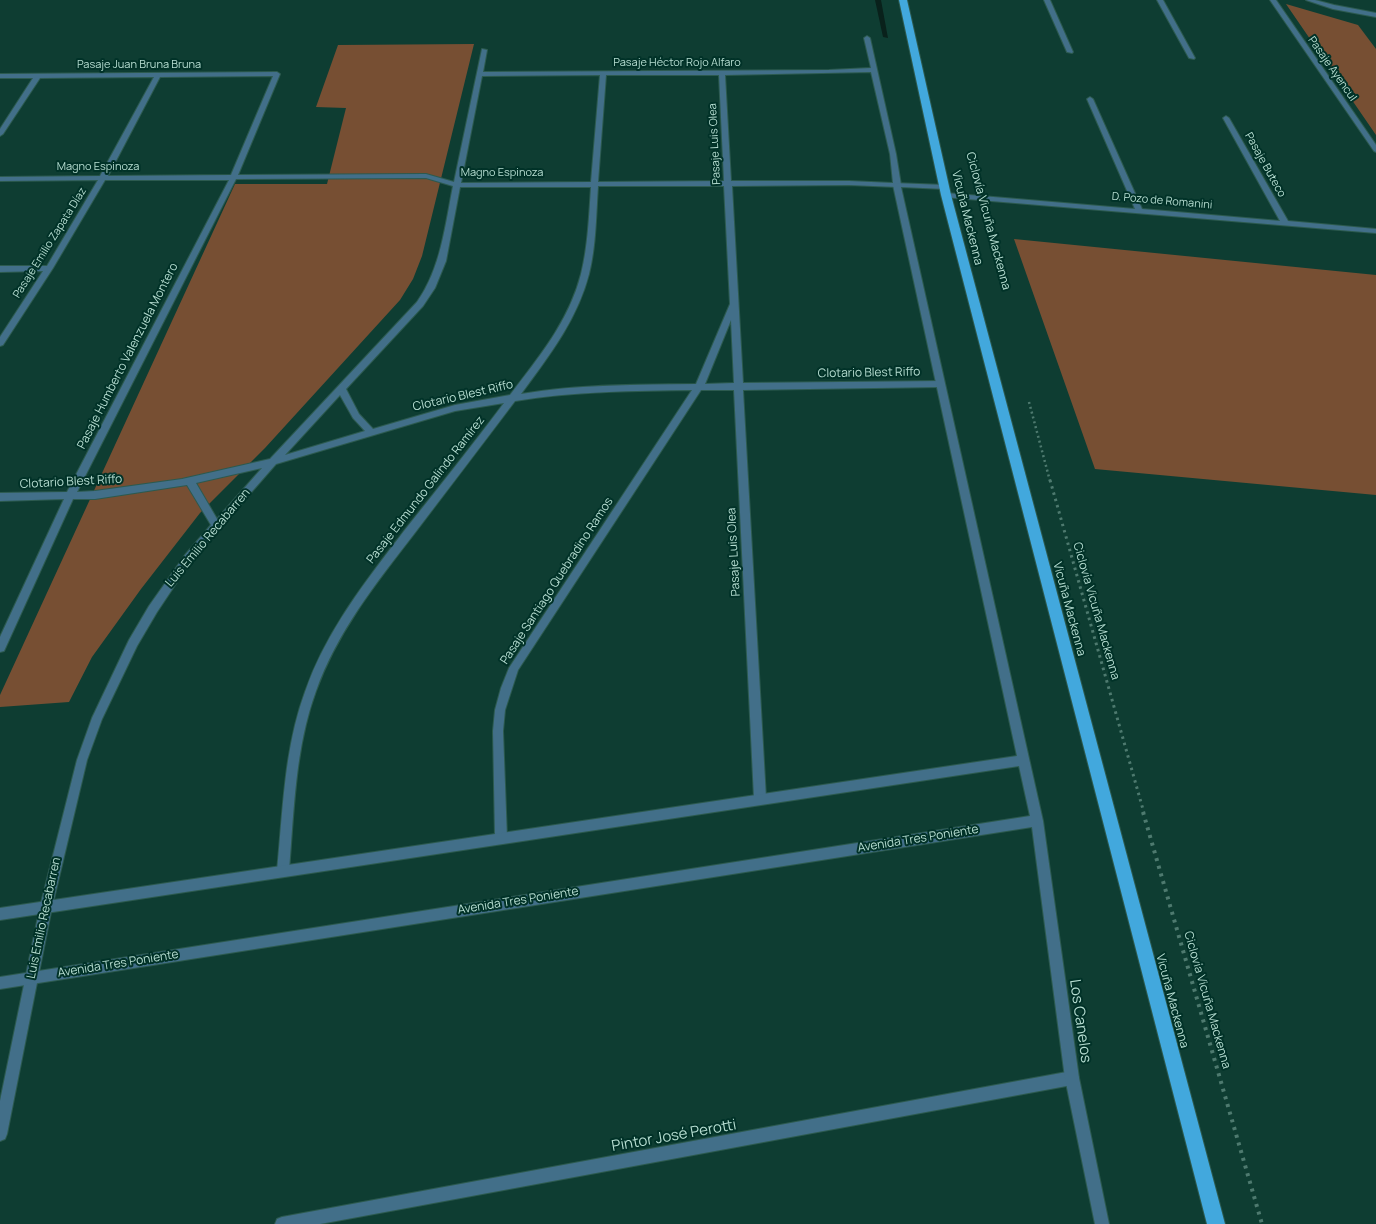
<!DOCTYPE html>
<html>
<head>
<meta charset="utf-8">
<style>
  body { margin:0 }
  canvas { display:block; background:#0e3d32 }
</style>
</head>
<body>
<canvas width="1376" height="1224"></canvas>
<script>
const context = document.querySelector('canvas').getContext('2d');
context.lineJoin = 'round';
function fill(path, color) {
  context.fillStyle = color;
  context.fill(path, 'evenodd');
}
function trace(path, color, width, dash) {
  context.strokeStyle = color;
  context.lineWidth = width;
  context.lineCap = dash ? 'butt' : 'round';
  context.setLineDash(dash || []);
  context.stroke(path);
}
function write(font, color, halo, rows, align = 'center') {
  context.font = font + ' Manrope,sans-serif';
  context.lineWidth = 4;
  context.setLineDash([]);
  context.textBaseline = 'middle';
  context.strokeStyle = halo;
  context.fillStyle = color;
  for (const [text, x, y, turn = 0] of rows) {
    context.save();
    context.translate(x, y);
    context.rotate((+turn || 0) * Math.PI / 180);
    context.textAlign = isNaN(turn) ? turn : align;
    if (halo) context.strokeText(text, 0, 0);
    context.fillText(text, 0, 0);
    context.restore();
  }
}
const green = new Path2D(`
  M1286 4 1358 25 1376 49V135Z
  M474 44 422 256 413 279 400 300 265 448 200 513 141 589 92 657 69 702 0 707V695L235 184H327L346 108 316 107 338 45Z
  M1014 239 1376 275V495L1095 469Z`);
const stream = new Path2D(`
  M875 0H881L888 38 883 37Z`);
const pathFar2 = new Path2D(`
  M1029 402 1050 481`);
const pathFar1 = new Path2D(`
  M1050 480 1144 813`);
const path = new Path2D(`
  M1143 812 1262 1224`);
const minor = new Path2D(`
  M1044 0H1050L1073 52 1072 53 1067 52Z
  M1157 0H1163L1195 58 1194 59 1189 58Z
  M1270 0H1276L1376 145V152L1374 151Z
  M1306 0H1315L1334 5 1376 13V17L1333 9Z
  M867 36 870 38 896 154 901 185 897 187 849 185 732 186 743 383 941 381 945 384 941 387 743 390 766 798 764 802 760 803 756 802 754 798 734 390H701L518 670 505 710 503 731 507 838 505 842 501 844 497 842 495 838 493 731 495 710 501 688 509 668 692 390C633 391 574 391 515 401 482 445 448 489 414 534 376 583 337 632 316 691 295 748 294 811 289 871L287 875 283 877 279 875 277 871C283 811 284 749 305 692 326 631 366 581 404 531 438 488 472 446 504 403L455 411 276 464 191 561 157 612 137 646 102 719 87 760 52 907 7 1134 5 1139 0 1141V1101L40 907 77 760 92 718 129 640 149 606 185 555 211 525 187 485 95 499H73L4 651 0 652V637L64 499 0 501V493L67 492 229 180H105L53 268 3 345 0 346V337L43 271 0 272V266H47L98 180 0 181V177L100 176 154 77 40 78 3 134 0 136V129L33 78H0V74L277 72 280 74 238 175 426 174 454 182 482 49 487 50 483 72 829 70 871 68 864 38ZM871 72 890 154 893 183 849 181H731L725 75ZM600 75 591 182 461 183 482 76ZM606 75H719L724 181 598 182ZM273 76 231 175 108 176 160 77ZM426 178 453 186C445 226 441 268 417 302L270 459 182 479 95 491 77 492 236 179ZM598 186H724L730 304 696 384C638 385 579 384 521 394 549 356 577 320 589 274 596 246 596 216 598 186ZM460 187H591C589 216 588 246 581 274 569 321 539 357 510 395L455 405 373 429 359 414 346 389 423 306 435 288 446 261ZM731 320 734 383 705 384ZM340 395 353 418 365 431 285 455ZM262 468 217 519 196 483Z
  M1090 97 1093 99 1142 209 1280 221 1223 118 1226 116 1229 118 1288 221 1376 229V233L943 197V193H946L1135 209 1087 99Z
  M1072 1071 1077 1073 1079 1078 1077 1083 1072 1085 320 1224H275L277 1219 282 1217Z`);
const tertiary = new Path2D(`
  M894 183 945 185 949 187 945 189 901 187 1043 821 1079 1078 1109 1224H1095L1065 1078 1032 827 0 989V977L1030 816 1019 766 0 920V908L1017 756 893 185Z`);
const primary = new Path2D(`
  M899 0H907L951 195 1225 1224H1207L941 195Z`);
const farStreetnames = [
  ["Pasaje Héctor Rojo Alfaro",677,63],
  ["Pasaje Juan Bruna Bruna",139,65],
  ["Pasaje Ayencul",1332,69,55],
  ["Pasaje Luis Olea",715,144,-93],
  ["Pasaje Buteco",1265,165,61],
  ["Magno Espinoza",98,167],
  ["Magno Espinoza",502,173],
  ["D. Pozo de Romanini",1162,201,5],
  ["Pasaje Emilio Zapata Díaz",50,243,-58]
];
const streetNames = [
  ["Vicuña Mackenna",967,218,76],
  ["Ciclovía Vicuña Mackenna",988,221,75],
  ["Pasaje Humberto Valenzuela Montero",128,356,-63],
  ["Clotario Blest Riffo",869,373,-1],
  ["Clotario Blest Riffo",463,396,-13],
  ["Clotario Blest Riffo",71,482,-3],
  ["Pasaje Edmundo Galindo Ramírez",426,490,-52],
  ["Luis Emilio Recabarren",208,538,-50],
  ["Pasaje Luis Olea",734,552,-93],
  ["Pasaje Santiago Quebradino Ramos",557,581,-57],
  ["Vicuña Mackenna",1069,609,75],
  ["Ciclovía Vicuña Mackenna",1096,611,74],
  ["Avenida Tres Poniente",918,839,-9],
  ["Avenida Tres Poniente",518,901,-9],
  ["Luis Emilio Recabarren",44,918,-78],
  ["Avenida Tres Poniente",118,964,-9],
  ["Ciclovía Vicuña Mackenna",1207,1000,74],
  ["Vicuña Mackenna",1172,1001,75]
];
const nearStreetnames = [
  ["Los Canelos",1080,1021,82],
  ["Pintor José Perotti",674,1136,-10]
];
fill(green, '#774f33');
fill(stream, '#09211b');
trace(minor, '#2c5a4f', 2);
trace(tertiary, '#2c5a4f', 2);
trace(primary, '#2c5a4f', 2);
trace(pathFar2, '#4e7a6f', 2.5, [2, 3]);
trace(pathFar1, '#4e7a6f', 3, [2.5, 4]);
trace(path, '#4e7a6f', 4, [3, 5]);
fill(minor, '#426f89');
fill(tertiary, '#426f89');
fill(primary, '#42a8dd');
write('11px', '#b6ddd1', '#013228', farStreetnames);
write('12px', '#b6ddd1', '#013228', streetNames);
write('15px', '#b6ddd1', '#013228', nearStreetnames);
</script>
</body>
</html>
